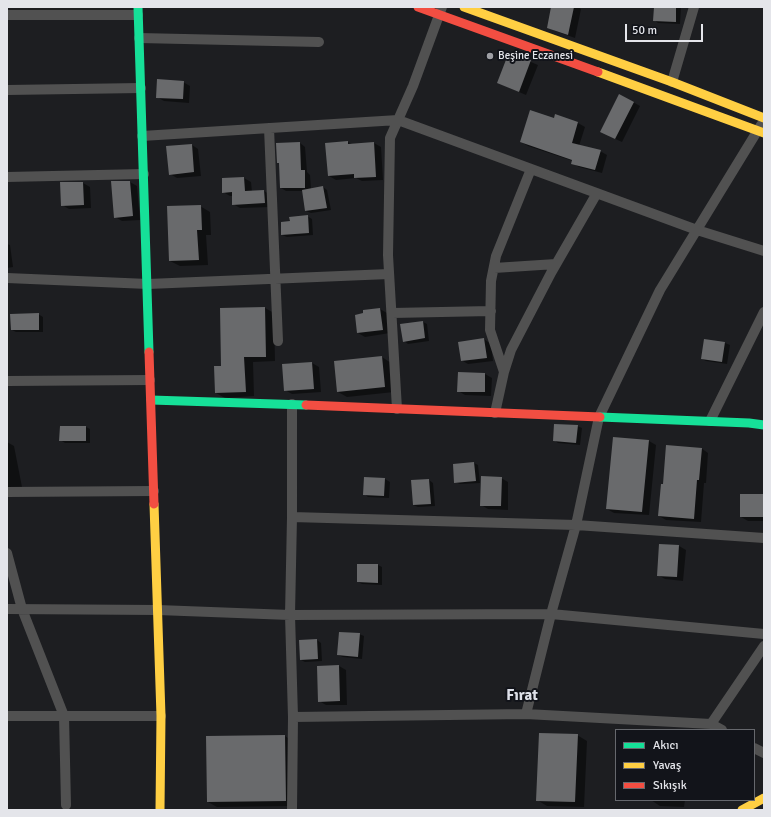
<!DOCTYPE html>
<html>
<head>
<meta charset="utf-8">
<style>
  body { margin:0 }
  #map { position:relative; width:771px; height:817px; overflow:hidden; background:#1d1e21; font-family:Signika,sans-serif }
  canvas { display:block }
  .frame { position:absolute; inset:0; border:8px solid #e4e5ea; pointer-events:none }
  .legend { position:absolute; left:615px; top:729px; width:140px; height:72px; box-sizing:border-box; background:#12141a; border:1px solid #66686d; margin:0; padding:5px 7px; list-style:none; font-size:12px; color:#e4e5ea }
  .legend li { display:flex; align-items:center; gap:8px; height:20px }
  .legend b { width:20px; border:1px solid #66686d }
  .scale { position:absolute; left:625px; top:24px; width:78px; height:18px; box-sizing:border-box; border:2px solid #e4e5ea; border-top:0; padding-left:5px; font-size:12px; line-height:14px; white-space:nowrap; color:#e4e5ea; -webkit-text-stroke:3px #12141a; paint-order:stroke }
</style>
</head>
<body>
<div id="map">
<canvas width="771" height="817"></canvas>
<div class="frame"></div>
<ul class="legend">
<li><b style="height:5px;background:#16e098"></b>Akıcı</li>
<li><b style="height:5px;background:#ffcf43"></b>Yavaş</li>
<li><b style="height:5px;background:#f24e42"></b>Sıkışık</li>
</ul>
<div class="scale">50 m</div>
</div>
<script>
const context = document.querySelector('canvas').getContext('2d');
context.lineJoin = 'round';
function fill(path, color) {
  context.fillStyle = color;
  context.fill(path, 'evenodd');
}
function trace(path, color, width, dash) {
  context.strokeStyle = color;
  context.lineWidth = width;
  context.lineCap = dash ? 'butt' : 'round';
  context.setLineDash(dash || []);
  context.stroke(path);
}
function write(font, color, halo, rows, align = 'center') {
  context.font = font + ' Signika,sans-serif';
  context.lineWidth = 4;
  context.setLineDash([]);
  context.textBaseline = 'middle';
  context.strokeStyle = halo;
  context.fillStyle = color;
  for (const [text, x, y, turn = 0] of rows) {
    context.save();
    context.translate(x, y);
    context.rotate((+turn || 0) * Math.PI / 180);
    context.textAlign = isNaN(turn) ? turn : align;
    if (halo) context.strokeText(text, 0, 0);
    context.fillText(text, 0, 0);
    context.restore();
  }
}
const shadow = new Path2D(`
  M552 7H578L581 9 575 38 555 31 548 27Z
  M655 7H681L680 24 658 23 654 20Z
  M510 53 538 65 526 95 498 83Z
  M183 82 190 86 189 103 164 101 157 97Z
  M633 102 640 106 622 142 609 136Z
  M556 116 578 123 585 127 579 146 600 151 607 155 602 173 579 167 572 163 573 161 528 146 521 142 554 119Z
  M348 142 352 144 374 143 381 147 383 180 362 181 356 178 336 180 329 176Z
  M300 143 305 147 307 172 310 175 311 189 323 187 327 190 331 210 311 213 306 211 303 191H286L281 188 280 163Z
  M192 145 198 149 201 176 177 178 170 174Z
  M244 178 251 182 252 192 264 191 271 195V207L240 208 233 204V196H230L223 192V179Z
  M130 182 137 186 140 220 122 221 115 217Z
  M83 183 90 187 91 208 69 209 62 205Z
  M200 206 210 212 211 235H206L208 265 180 266 170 261Z
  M307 216 312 219 313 235 287 237 282 235 291 222Z
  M7 244 10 245 13 267 7 268Z
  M265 308 274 313 275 361 253 362 254 396 225 398 216 393 222 367Z
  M380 309 387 313 390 333 365 337 358 333Z
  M38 314 43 317V332H16L12 330Z
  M423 322 427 324 429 341 408 344 404 341Z
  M484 339 491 344 493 361 468 364 461 360Z
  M705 340 725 343 730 345 727 364 706 361 702 359Z
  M382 357 391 363 394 392 347 397 338 392Z
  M312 363 319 367 321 392 292 394 285 390 283 365Z
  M485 374 492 378 491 396 465 395 458 391Z
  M577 426 582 428 580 445 558 443 554 440Z
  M86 427 90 429V443H65L60 440Z
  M649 441 656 445 649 515 614 513 607 509Z
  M7 442 14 446 22 487 10 489 7 488Z
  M701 448 708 453 706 483H704L701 522 666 520 659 516 664 485Z
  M474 463 478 465 480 483 460 484 455 482Z
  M365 478 385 479 390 482 389 498 368 497 364 494Z
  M501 478 508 482V510L488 509 481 505Z
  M429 480 433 483 435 506 418 507 413 505Z
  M764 495V521H748L741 517Z
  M679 546 686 550 683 581 665 579 658 575Z
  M378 565 382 567V585L362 584 358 582Z
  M359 634 364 636 362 659 343 657 338 655Z
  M317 640 321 643 322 661 305 662 301 660Z
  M339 666 346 670 347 705H326L319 701Z
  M577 735 587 741 584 807 547 806 537 800Z
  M285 736 294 742 295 806 217 807 208 802Z
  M651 800H685L684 807 660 806Z`);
const building = new Path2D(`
  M551 7H574L568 35 547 28Z
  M654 7H676V22L653 21Z
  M509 52 531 60 519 92 497 83Z
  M157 79 184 81 183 99 156 98Z
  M619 94 634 102 615 139 600 132Z
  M530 110 554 118 555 114 578 122 572 143 601 150 595 170 571 164 572 160 520 142Z
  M348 141V144L374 142 376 177 354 178V174L328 176 325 143Z
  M300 142 301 170H305V188H280L279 163H277L276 143Z
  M192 144 194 172 169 175 166 146Z
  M244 177 245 191 264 190 265 203 232 205V192L222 193V178Z
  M111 181H130L133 216 114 218Z
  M60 182H83L84 205 61 206Z
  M323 186 327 208 305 211 302 190Z
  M201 205 202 230H197L199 260 169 261 167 206Z
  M308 215 309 233 281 235V222L290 221 289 217Z
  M265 307 266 357H244L246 392 215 393 214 366H221L220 308Z
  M380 308 383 330 357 333 355 315 363 313V310Z
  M39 313V330H11L10 314Z
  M423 321 425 338 403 342 400 324Z
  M484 338 487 358 461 361 458 342Z
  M704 339 725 342 722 362 701 359Z
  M382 356 385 387 337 392 334 361Z
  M312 362 314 389 284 391 282 364Z
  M458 372 485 373V392H457Z
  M554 424 578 425 576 443 553 441Z
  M60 426H86V441H59Z
  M613 437 649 440 642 512 606 509Z
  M666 445 702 448 699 480H697L694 519 658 516 661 484H663Z
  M474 462 476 481 454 483 453 464Z
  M481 476 502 477 501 506H480Z
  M364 477 385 478 384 496 363 495Z
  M429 479 431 504 413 505 411 480Z
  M740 494H764V517H740Z
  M659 544 679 545 677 577 657 576Z
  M357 564H378V583L357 582Z
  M339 632 360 633 358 657 337 655Z
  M317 639 318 659 300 660 299 640Z
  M339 665 340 701 318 702 317 666Z
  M539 733 578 734 575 802 536 801Z
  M285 735 286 801 207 802 206 736Z`);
const street = new Path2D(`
  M7 15H138
  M139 38 319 42
  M672 82 694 7
  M7 90 141 88
  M269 128 278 341
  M142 136 398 120 697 230 764 251
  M7 177 144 174
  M494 268 556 264
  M7 278 148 284 389 274
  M392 313 491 311
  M504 372 490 330 491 281 496 256 531 169
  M7 381 150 380
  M397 409 388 255 390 138 413 86 442 7
  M495 413 504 372 511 350 551 273 597 193
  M710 421 764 312
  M7 492 154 491
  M292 517 576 525 764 538
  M7 553 22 609 64 716 66 805
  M7 609 158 610 290 615 551 614 764 634
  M526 714 551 614 576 525 599 417 660 290 761 125
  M7 716H161
  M293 717 526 714 711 724 722 730
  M711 724 764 646
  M754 748 764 753
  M292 810 293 717 290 615 292 517V404`);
const fast = new Path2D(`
  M138 7 149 352
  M151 400 306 405
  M600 417 749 423 764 425`);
const slow = new Path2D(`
  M464 7 672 82 764 118
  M598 72 764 133
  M154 504 161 716 160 809
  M742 810 764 798`);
const jam = new Path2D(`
  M418 7 598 72
  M149 352 154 504
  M306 405 600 417`);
const markers = [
  [490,56,4,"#9e9fa4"]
];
const poiNames = [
  ["Beşine Eczanesi",498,56]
];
const districtNames = [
  ["Fırat",522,696]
];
fill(shadow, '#0007');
fill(building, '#696a6c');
trace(street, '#515151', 10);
trace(fast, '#16e098', 9);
trace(slow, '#ffcf43', 9);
trace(jam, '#f24e42', 9);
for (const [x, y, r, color] of markers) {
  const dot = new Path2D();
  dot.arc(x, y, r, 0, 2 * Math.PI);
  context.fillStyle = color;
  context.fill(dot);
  trace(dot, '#12141a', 1.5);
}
write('11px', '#e4e5ea', '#12141a', poiNames, 'left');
write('bold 15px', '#dde0e9', '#12141a', districtNames);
</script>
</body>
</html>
